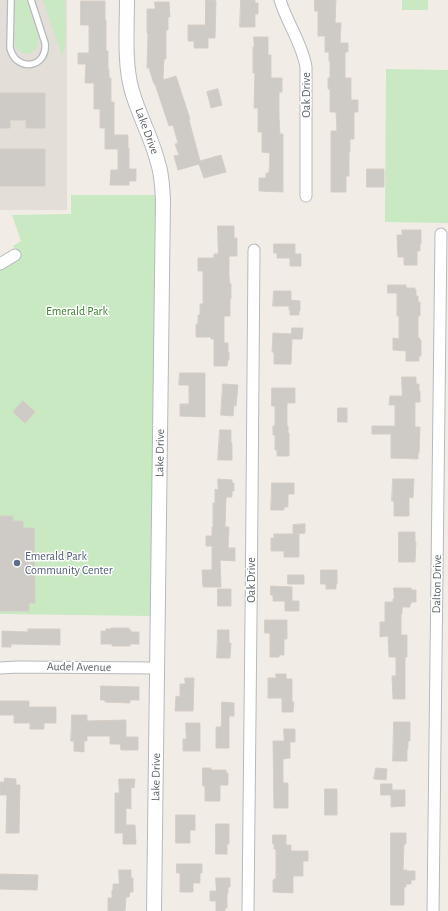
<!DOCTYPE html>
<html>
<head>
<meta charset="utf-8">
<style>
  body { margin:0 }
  canvas { display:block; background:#f1ede6 }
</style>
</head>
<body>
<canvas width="448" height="911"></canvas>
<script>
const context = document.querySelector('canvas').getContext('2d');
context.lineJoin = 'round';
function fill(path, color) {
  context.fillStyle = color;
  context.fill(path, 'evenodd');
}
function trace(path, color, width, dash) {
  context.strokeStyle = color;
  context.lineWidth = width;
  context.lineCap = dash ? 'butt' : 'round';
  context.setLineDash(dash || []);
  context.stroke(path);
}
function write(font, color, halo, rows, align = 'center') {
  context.font = font + ' "Alegreya Sans",sans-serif';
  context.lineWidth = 3;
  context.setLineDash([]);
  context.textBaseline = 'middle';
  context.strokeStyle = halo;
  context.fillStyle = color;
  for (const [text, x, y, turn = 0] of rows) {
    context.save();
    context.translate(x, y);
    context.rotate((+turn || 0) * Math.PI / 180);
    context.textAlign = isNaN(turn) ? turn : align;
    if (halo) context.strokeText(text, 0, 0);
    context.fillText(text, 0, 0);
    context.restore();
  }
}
const education = new Path2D(`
  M0 0H67V210H0Z`);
const green = new Path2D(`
  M15 0H26L38 36C41 52 25 61 15 46Z
  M43 0H65C65 16 69 46 60 59L61 53Z
  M402 0H428V10H402Z
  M386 69 448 70V223L385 222Z
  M71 195H156L152 616 0 614V269L21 258 13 246 21 241 12 215 71 214Z`);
const building = new Path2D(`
  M206 0H215L216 2 215 38H208V48H194V41H188V25H205Z
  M241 0H255V3H258V14H255V27H240Z
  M315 0H336L335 23H341L340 43H348V52H345V78H351V100H358V112H354V139H350V152H349V176H346V192H331V131H337L336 112H330V89H328V78H330V61H329V52H325V36H318V11H315Z
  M81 1H105V20H106V51H108V69H109V78H111V102H114V135H128V148H129V169H136V181H129V185H110L111 170H118V149H105V128H100V109H94V83H85L86 64H78V53H89V25H81Z
  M155 2H169L170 17H168V30H166V59H164L163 80 176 76 190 119 189 120 200 161 221 155 226 172 204 178 199 164 178 170 174 156 179 155 175 144 178 143 173 125 169 126 155 84H154L149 68H147L148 33H147V9H155Z
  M254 37H268V55H271V78H282V92H279V117L280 134H283V192L259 191V178H266V173H269L270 153 262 152V132H258V108H254L255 73H253V47H254Z
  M218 89 222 105 211 108 207 92Z
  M0 93H45V128H26V120H10V128H0Z
  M0 149H45V186H0Z
  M367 169H384V187H367Z
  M218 226H234V238H237V256H229V277L230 284H231V299H230V316H224V343H228V352H229V360H228L227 366H214V339H211V337H196V324H198V315H200V304H203V271H198V258H214V254H218Z
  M402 230H421V244H420V251H417V265H404V257H398L397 235H402Z
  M274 244H295V254H301V266H290V258H277V253H274Z
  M388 285H406V288H415V290H416V296H418V302H420V316H418V338H420L419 340H421V356H419V361H406V351L393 350V338L399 339V316H397V293H388Z
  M274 291H291V300L300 301V311H299V315H290V310H289V306H273Z
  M292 328H303L302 339H292L291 364H274V352H272L273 333 291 334Z
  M180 373H205V417L180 416V404H189V385H179Z
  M402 377H416V384H419V391H420V402H415V427H420L419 453H418V459L391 458V434H372V426H395V405H389L390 396H402Z
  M223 384 238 385 236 406 234 405 233 416 221 415Z
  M272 388H295V403H287V426H288V433H289V456H277V450H275V435H273V426H275V406H272Z
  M23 401 35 412 25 423 13 412Z
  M338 408H347V422H338Z
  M220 430H231V443H232V460H218Z
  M218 479 232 480V483H234V491H232V497H226L225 527H229L228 548H235V561L220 560 221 587H203L202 570H212V546H206V536H212V527H213V503H215V489L218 490Z
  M393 479H414L413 498 409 497V516H394V501H392Z
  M272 483H294V494H288V507H284V510H271Z
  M0 516H13V521H23V528H34L35 603H29V611H0Z
  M305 524V533L293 534V525Z
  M399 532H415V542H416L415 562H399Z
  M274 534H299V557H284V551H271V538H274Z
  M321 570H337V584H336V589H326V584H321Z
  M288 575H304V584H288Z
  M271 586 292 587V601H299V611H285V601H273V595H271Z
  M394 588H411V590H416V602H411V604H410V607H402V614H401V635H407V657H405V699H393L392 676H396V657H389L388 636 380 637V622H385V602H393V599H394Z
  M218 589H231V606H218Z
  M265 620H287V639H284V655H279V657H270V633H265Z
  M111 628H129V630H131V632H139V644H130V646H112V644H101V631H106V629H111Z
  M28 629H60V645L11 644V647H2V631L28 632Z
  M218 630H229V643H231L230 658H217Z
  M276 674H286V679H292V702H294L293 712H282V698H268V678H276Z
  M185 678H194L193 711H175L176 696 180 697V684H185Z
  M101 686 139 687V700H130V703L105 702V700H101Z
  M0 701H29V707H56V723H44V729H30V723H14V715H0Z
  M222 702 234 703V716H229V748H216V727H221Z
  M72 715H87V721L126 720V737H138V750H121L120 744H110V736H87V741H84V752L74 751V741H71Z
  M394 722H410V741H408V749H407V761H393Z
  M186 723H200V751H183V739H186Z
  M284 729H295V742H290V758L283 759V783H288V808H274L273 741H284Z
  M203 768H211V770H226V773H228V785H220V801H205V786H203Z
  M376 768 387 769 386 780 374 779Z
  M5 778 16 779V785H20L19 833H6L7 795H0V782H4Z
  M119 779H135L134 788 131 787V809L126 808V825H135L136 844H123V833H115V793H119Z
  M381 784H392V790H405V806L391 807V795H381Z
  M325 789H337V815H325Z
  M176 815H195V830H190V843H176Z
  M216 824H229V844H227V854H216Z
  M391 833H406V844H404L403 870H407V871H415V880H411V884H406V887H404V905H391Z
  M273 835H286V845H291V851H308V861H303V876H293V893L273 892V880H274V879H276V849H274V844H273Z
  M177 864H202V873H200V883H193V892H180V873H177Z
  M119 870H131V878H133V892H130L129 897H126L125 911H108V898H112V890H113V884H119Z
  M0 874 38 875 37 890 0 889Z
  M216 878H230V887H228V893H227V908H225V911H216V901H210V891H216Z`);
const service = new Path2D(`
  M11 0 10 48C16 73 48 68 45 43L31 0`);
const minor = new Path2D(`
  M280 0C287 23 302 43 306 67V196
  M0 264 15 255
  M0 668 18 667 157 668
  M248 911C252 691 251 470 254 250
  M433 911 441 234`);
const tertiary = new Path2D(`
  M127 0C127 28 124 64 132 91 139 116 152 138 158 163 162 174 162 187 163 199L154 911`);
const markers = [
  [17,563,4,"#5c6f8a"]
];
const streetNames = [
  ["Oak Drive",306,95,-90],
  ["Lake Drive",147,131,70],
  ["Lake Drive",160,453,-89],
  ["Oak Drive",251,580,-90],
  ["Dalton Drive",437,584,-89],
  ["Audel Avenue",79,667,1],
  ["Lake Drive",156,777,-89]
];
const parkNames = [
  ["Emerald Park",77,311]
];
const serviceNames = [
  ["Emerald Park",25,556],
  ["Community Center",25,570]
];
fill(education, '#e3ded7');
fill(green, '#c8e9c1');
fill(building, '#cecac5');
trace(building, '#d6cdc4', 1);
trace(service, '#b6babd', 8);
trace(minor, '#b6babd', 13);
trace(tertiary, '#b6babd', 16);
trace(service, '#fff', 5.5);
trace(minor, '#fff', 11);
trace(tertiary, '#fff', 14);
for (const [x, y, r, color] of markers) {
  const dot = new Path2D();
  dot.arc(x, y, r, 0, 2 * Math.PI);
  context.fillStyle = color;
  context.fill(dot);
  trace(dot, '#fff', 1.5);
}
write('12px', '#5d6367', '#fff', streetNames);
write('12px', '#39842f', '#fff', parkNames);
write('12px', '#4e5e75', '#fff', serviceNames, 'left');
</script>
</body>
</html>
